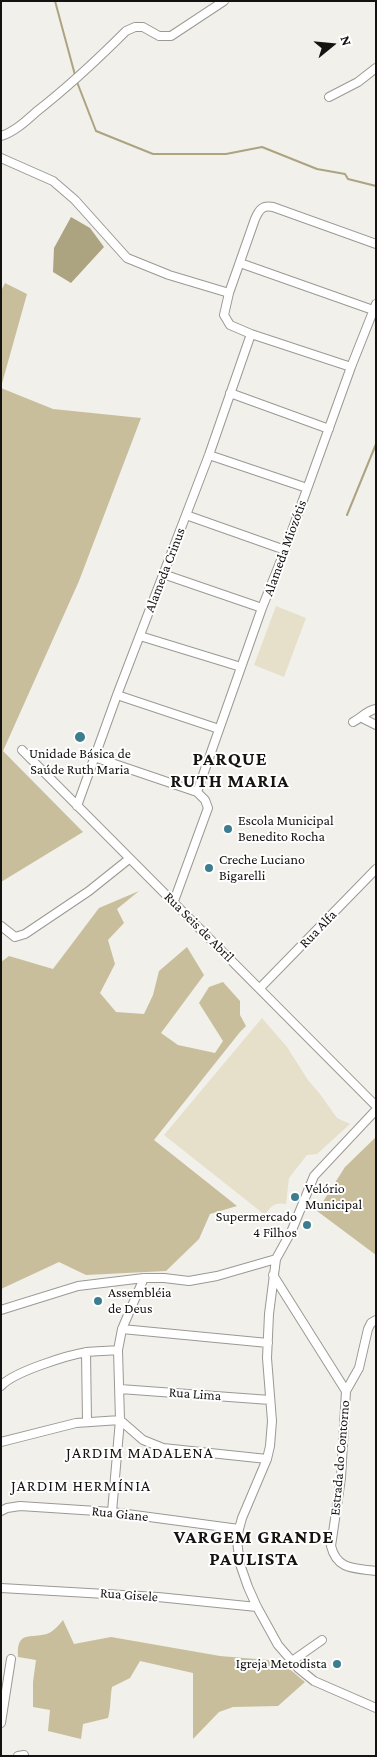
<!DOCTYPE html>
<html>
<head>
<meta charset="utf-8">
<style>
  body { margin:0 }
  #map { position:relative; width:377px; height:1757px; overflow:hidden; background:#f1f0ea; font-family:"Crimson Pro",serif }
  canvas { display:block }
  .frame { position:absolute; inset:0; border:2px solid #141311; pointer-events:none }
  .north { position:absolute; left:307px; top:20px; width:50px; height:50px; -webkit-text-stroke:4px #fff; paint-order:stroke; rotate:73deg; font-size:14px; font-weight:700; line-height:20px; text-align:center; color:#141311 }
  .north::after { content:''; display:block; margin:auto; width:18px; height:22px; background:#141311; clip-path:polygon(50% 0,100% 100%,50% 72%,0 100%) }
</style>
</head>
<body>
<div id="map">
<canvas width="377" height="1757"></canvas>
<div class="frame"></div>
<div class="north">N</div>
</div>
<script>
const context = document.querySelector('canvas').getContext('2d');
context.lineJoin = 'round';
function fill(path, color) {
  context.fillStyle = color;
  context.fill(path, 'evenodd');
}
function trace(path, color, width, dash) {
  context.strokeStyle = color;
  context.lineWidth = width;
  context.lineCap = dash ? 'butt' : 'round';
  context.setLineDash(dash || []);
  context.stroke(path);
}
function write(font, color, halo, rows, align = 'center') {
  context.font = font + ' "Crimson Pro",serif';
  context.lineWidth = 4;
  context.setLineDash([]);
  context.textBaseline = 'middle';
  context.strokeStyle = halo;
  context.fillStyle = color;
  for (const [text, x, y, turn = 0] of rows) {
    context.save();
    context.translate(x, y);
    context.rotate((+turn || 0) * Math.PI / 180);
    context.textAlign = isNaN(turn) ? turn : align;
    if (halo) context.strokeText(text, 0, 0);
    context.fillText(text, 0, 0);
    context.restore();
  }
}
const green = new Path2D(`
  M276 606 306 618 284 677 254 665Z
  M262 1018 287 1047 308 1080 320 1094 337 1118 350 1124 317 1154 307 1155 289 1178 286 1204C274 1202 271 1206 265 1215L164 1135Z`);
const forest = new Path2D(`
  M5 283 27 294 1 387V291Z
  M1 388 53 409 141 418 79 581 3 751 83 832 1 882Z
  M139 891 117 909 124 923 108 940 115 964 100 993 116 1012 144 1014 153 995 159 971 187 947 204 975 161 1033 178 1045 215 1053 223 1041 199 1003 209 987 223 982 240 1001V1015L246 1026 240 1032 154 1140 237 1206 210 1214 199 1239 166 1271 86 1275 59 1262 1 1289V962L9 956 53 969 99 908Z
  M376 1137V1255L317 1211 345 1167Z
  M63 1620 74 1644 111 1637 220 1656 280 1661 305 1682 278 1706 233 1707 219 1712 193 1739V1673L140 1661 130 1678 112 1687C110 1697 111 1708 108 1718L83 1724 81 1739 48 1731 50 1710 33 1707V1682L36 1660 18 1657C16 1627 34 1641 51 1632 55 1629 60 1624 63 1620Z`);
const water = new Path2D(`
  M71 217 90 228 104 247 71 283 53 272 54 248Z`);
const stream = new Path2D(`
  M55 1 75 75
  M77 82 96 131 153 154H226L262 147 317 169 345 174 348 179 376 186
  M347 515 376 444`);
const minor = new Path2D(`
  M329 97 358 82 376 68
  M1 136C14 132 26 121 36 112 68 87 97 60 126 31L135 27H143L159 36H171L224 1
  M1 158 53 181 75 200 127 258 169 275 229 293
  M240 263 373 310
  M351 367 251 334 230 325 224 315 229 293 255 219C259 210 262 205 273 207L376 244
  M230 393 329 429
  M209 455 307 488
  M186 515 285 550
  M163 574 262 608
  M140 636 241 667
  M117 695 219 729
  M362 718 376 725
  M353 722C361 718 366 711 376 709
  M22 750 376 1106
  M94 757 197 792 205 800 208 808 174 901
  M197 792 262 608 285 550 351 367 376 304
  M77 806 117 695 209 455 251 334
  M1 926 15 937 25 934 89 891 129 859
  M260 988 376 869
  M376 1110 314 1176 292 1230 276 1259 269 1314 267 1358 272 1421 270 1446 267 1459 242 1518 239 1529 237 1541 240 1564 248 1587 257 1607 278 1645 298 1668 314 1681 376 1708
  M273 1275 346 1391 341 1478 331 1546C337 1570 354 1568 376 1571
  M1 1310 78 1286 144 1278H164L189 1281 217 1276 276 1259
  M122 1329 268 1343
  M86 1352 87 1421
  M1 1386C13 1372 68 1355 87 1352 97 1351 107 1351 118 1350
  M120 1389 270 1400
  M346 1391 359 1368 368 1329 371 1323 376 1320
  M120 1420 143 1440 163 1448 267 1459
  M1 1442 76 1423 120 1420
  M1 1511 7 1508 20 1506 112 1512 239 1529
  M112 1512 120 1420 118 1350 122 1329 144 1278
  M1 1588 158 1597 257 1607
  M292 1661 322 1640
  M1 1723 11 1659
  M18 1756 24 1755`);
const markers = [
  [80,737,6,"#3c7d90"],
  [228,829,5,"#3c7d90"],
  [209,868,5,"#3c7d90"],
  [295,1197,5,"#3c7d90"],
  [307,1225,5,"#3c7d90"],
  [98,1301,5,"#3c7d90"],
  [337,1664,5,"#3c7d90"]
];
const streetNames = [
  ["Alameda Miozótis",285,548,-70],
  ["Alameda Crinus",165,570,-69],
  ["Rua Seis de Abril",199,927,45],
  ["Rua Alfa",318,929,-46],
  ["Rua Lima",195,1394,4],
  ["Estrada do Contorno",340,1458,-85],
  ["Rua Giane",120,1514,6],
  ["Rua Gisele",129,1595,4]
];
const poiNames = [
  ["Unidade Básica de",80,754,"center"],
  ["Saúde Ruth Maria",80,770,"center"],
  ["Escola Municipal",238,821],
  ["Benedito Rocha",238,837],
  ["Creche Luciano",219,860],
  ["Bigarelli",219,876],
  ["Velório",305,1189],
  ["Municipal",305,1205],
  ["Supermercado",297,1217,"right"],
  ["4 Filhos",297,1233,"right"],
  ["Assembléia",108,1293],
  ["de Deus",108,1309],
  ["Igreja Metodista",327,1664,"right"]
];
const quarterNames = [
  ["JARDIM MADALENA",140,1453],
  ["JARDIM HERMÍNIA",81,1486]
];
const districtNames = [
  ["PARQUE",230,759],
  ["RUTH MARIA",230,781],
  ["VARGEM GRANDE",254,1537],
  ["PAULISTA",254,1559]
];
fill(green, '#e6e0ca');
fill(forest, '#c8be9c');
fill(water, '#aca381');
trace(stream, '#aca381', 2);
trace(minor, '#9b9994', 10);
trace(minor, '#fff', 8);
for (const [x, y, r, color] of markers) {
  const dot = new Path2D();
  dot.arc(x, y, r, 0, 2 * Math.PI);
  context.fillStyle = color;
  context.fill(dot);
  trace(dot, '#fff', 2);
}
write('14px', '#141311', '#fff', streetNames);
write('14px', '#141311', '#fff', poiNames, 'left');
context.letterSpacing = '1px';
write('16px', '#141311', '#fff', quarterNames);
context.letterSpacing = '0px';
context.letterSpacing = '1px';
write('bold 19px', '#141311', '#fff', districtNames);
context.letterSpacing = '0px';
</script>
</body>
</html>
